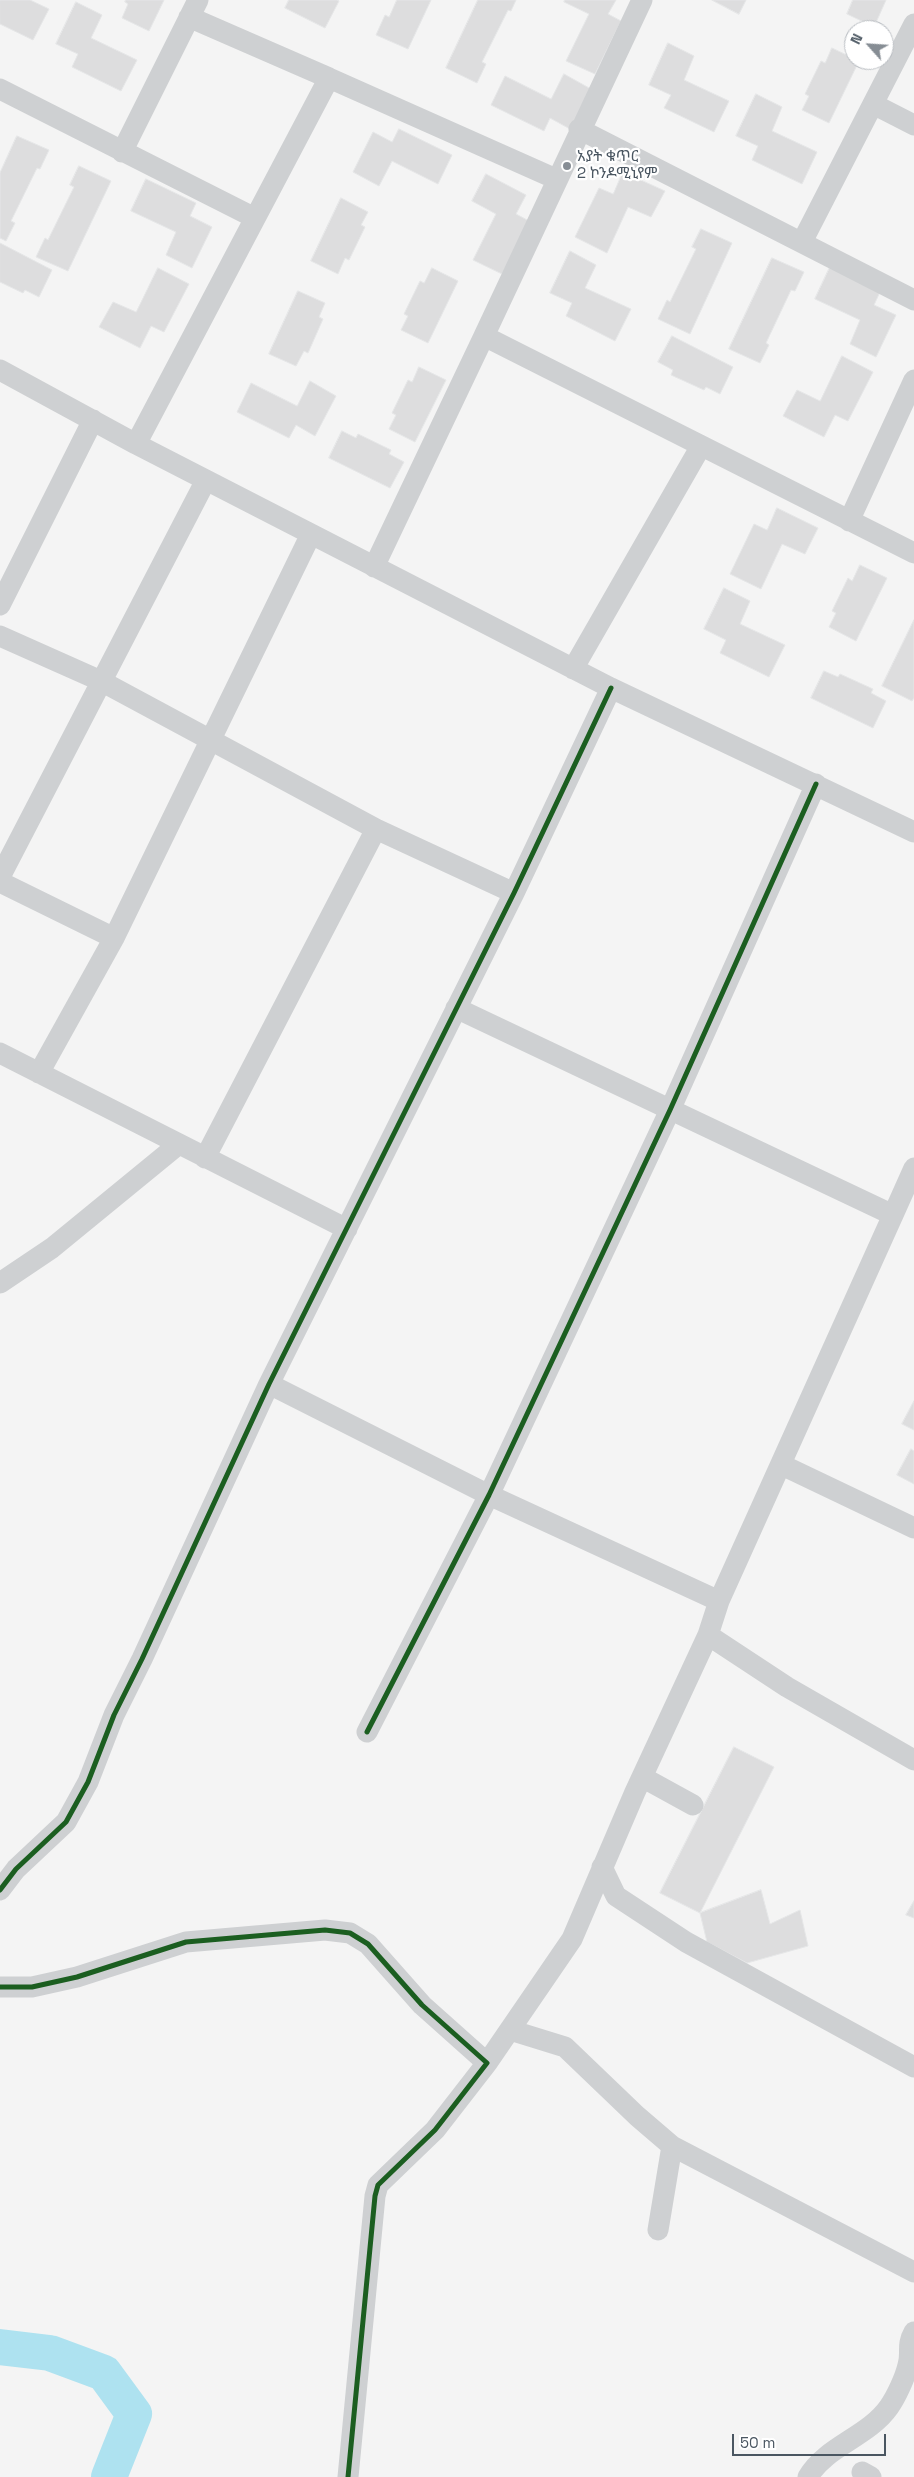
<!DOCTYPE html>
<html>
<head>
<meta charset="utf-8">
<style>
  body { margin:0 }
  #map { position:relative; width:914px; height:2477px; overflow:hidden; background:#f4f4f4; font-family:"Space Grotesk",sans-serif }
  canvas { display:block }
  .north { position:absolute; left:844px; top:20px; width:50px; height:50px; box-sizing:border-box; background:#fff; border:1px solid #b7bbc0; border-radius:50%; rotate:296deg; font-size:14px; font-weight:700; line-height:20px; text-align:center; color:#4a5661 }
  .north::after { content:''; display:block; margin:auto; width:18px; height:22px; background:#868d94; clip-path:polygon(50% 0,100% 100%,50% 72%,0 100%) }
  .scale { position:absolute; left:732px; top:2434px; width:154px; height:22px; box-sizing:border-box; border:2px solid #4a5661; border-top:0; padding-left:6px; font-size:15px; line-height:18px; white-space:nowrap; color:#4a5661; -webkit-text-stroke:4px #fff; paint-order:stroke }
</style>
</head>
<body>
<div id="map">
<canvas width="914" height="2477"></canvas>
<div class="north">N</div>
<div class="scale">50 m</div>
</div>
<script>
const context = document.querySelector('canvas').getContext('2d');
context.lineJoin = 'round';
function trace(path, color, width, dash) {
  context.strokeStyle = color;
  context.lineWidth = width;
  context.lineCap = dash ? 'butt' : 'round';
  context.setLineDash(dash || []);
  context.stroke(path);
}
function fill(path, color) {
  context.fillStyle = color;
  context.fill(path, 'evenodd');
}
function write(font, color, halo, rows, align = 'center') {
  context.font = font + ' "Space Grotesk","Noto Sans Ethiopic",sans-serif';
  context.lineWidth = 4.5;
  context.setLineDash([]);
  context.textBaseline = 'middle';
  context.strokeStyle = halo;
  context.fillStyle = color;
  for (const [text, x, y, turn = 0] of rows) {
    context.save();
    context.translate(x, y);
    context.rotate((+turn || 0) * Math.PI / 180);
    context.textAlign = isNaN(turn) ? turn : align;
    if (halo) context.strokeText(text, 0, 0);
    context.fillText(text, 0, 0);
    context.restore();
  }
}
const river = new Path2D(`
  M0 2347 50 2353 104 2373 134 2414 109 2477`);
const building = new Path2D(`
  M0 0H30L49 9 33 40 0 24Z
  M126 0H164L149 31 122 18 128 4 125 2Z
  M289 0H337L339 1 325 28 285 8Z
  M397 0H431L408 49 376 35 385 15 389 17Z
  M478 0H516L511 11 508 10 482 62 486 64 477 83 446 68Z
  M565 0H616L608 14 621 21 595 74 566 61 589 14 564 2Z
  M712 0H746L739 14Z
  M853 0H886L874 27 847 14Z
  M76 2 102 15 91 38 137 60 121 91 72 67 78 54 56 44Z
  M668 43 694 56 684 80 729 101 714 132 664 108 671 95 649 85Z
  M832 48 859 61 829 123 802 110 809 96 805 94 821 61 825 63Z
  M564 74 591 89 570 129 550 118 544 131 491 105 505 76 551 99Z
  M756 94 782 107 772 131 817 152 802 184 752 160 758 146 736 136Z
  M399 129 452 155 438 184 392 161 379 186 353 172 373 132 392 142Z
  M17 136 49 150 40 169 37 168 11 221 15 223 6 241 0 238V173Z
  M79 166 111 181 68 271 36 257 45 238 48 240 74 187 70 185Z
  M623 172 665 191 651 217 628 207 607 253 575 237 599 188 613 194Z
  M486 174 526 195 516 214 529 221 502 274 473 260 496 214 472 201Z
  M146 179 196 203 190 216 212 227 192 268 166 255 176 232 131 211Z
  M341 198 368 212 361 225 365 227 349 260 345 258 338 274 311 261Z
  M701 229 732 243 690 334 658 319 667 300 670 302 696 249 692 247Z
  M0 243 52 270 39 297 25 290 23 293 0 282Z
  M570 251 596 265 585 288 631 309 615 341 566 316 572 303 550 293Z
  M772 258 804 272 795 291 791 290 766 343 769 345 760 363 729 349Z
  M830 267 880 292 874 305 896 315 876 357 850 344 860 320 815 299Z
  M158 268 189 284 164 332 151 326 140 348 99 327 113 302 136 312Z
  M432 268 458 281 428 343 401 330 408 316 404 314 420 281 424 283Z
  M298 291 325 303 319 317 323 319 308 353 304 351 296 366 269 354Z
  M672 336 733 367 720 394 706 387 704 390 671 375 673 370 658 362Z
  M842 356 873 372 848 421 835 415 824 437 783 416 797 390 820 401Z
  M419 367 446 380 415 442 389 429 396 415 392 413 408 380 412 382Z
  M310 381 336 396 315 436 296 425 289 438 237 412 251 383 297 406Z
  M342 431 356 438 358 434 391 450 389 454 404 462 390 488 329 458Z
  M777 508 818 528 805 554 782 544 761 589 730 574 754 524 767 530Z
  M860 565 887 578 856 641 829 627 836 613 832 611 848 578 852 581Z
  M724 588 750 601 740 624 785 645 769 677 720 653 726 640 704 629Z
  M914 620V698L912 701 882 686Z
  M824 671 838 677 840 674 873 689 871 693 886 701 873 728 811 698Z
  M914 1401V1430L902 1424Z
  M911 1449 914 1451V1484L897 1475Z
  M734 1747 774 1767 700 1913 660 1893Z
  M761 1890 770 1924 800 1910 808 1946 747 1963 707 1942 700 1913Z
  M914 1901V1918L906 1915Z`);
const minor = new Path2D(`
  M642 0 484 336 914 553
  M189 17 329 78
  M0 89 255 218
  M873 104 914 125
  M579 129 914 300
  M122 152 198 0
  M802 242 914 24
  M0 370 136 444 611 688 914 832
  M136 444 329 78 556 179
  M849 521 914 380
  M374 567 484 336
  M0 605 93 420
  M0 636 101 681 376 829 514 893
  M573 669 701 446
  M0 877 206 480
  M0 882 114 938
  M456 1008 893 1215 914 1168
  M0 1053 347 1229
  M39 1073 114 938 311 534
  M205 1158 376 829
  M0 1283 52 1248 179 1144
  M269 1384 489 1495 719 1601
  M782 1465 914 1528
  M708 1635 787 1687 914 1760
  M367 1732 489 1495 670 1110 816 784
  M642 1777 693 1805
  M602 1867 616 1896 686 1942 914 2067
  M0 1890 16 1869 66 1822 88 1782 114 1715 142 1659 269 1384 514 893 611 688
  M0 1987H32L77 1977 186 1942 325 1930 350 1933 368 1944 422 2005 487 2063 435 2130 378 2185 375 2196 348 2477
  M510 2030 565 2047 637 2116 672 2146 914 2272
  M487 2063 572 1939 635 1792 708 1635 719 1601 893 1215
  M658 2230 672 2146
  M862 2472 871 2477
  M808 2477C826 2446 868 2437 889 2407 896 2397 905 2378 908 2365 912 2352 906 2346 914 2332`);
const cycleway = new Path2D(`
  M367 1732 489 1495 670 1110 816 784
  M0 1890 16 1869 66 1822 88 1782 114 1715 142 1659 269 1384 514 893 611 688
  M0 1987H32L77 1977 186 1942 325 1930 350 1933 368 1944 422 2005 487 2063 435 2130 378 2185 375 2196 348 2477`);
const markers = [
  [567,166,5,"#868d94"]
];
const poiNames = [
  ["አያት ቁጥር",577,157],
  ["2 ኮንዶሚኒየም",577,174]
];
trace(river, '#aee2f0', 36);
fill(building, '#ddddde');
trace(building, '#e5e6e7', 1);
trace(minor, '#ced0d2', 21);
trace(cycleway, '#1b5e20', 5);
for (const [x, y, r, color] of markers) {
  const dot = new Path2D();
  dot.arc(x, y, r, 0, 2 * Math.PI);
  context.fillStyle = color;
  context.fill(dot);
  trace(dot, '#fff', 2);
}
write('15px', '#4a5661', '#fff', poiNames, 'left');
</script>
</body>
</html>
